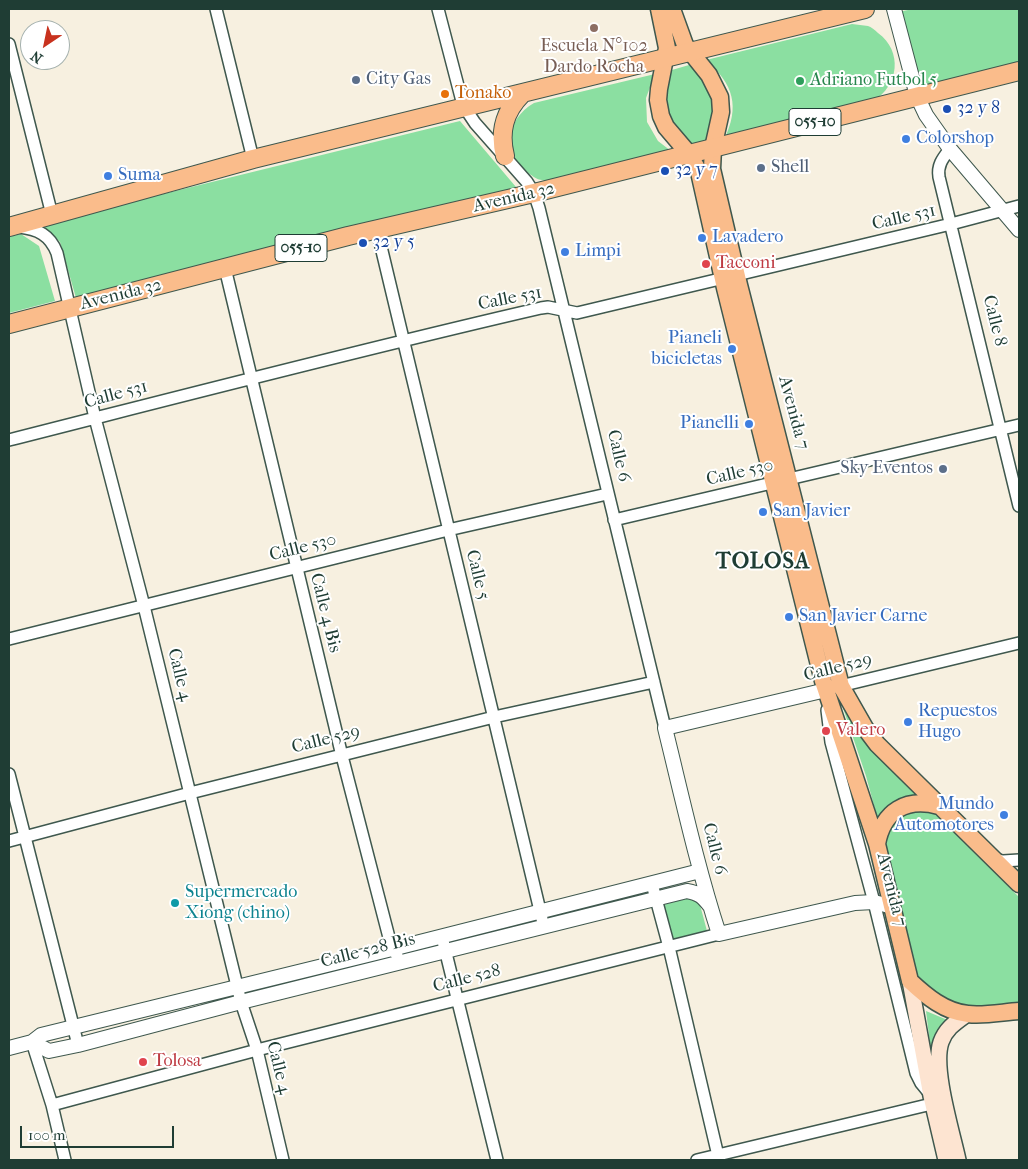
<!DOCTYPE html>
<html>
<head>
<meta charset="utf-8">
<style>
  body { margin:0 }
  #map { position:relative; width:1028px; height:1169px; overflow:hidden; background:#f7f0e0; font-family:"IM FELL French Canon",serif }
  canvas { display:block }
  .frame { position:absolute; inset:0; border:10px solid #1f3d34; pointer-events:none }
  .north { position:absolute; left:20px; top:20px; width:50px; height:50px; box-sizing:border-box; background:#fff; border:1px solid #a5b1ae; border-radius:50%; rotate:214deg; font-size:14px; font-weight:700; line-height:20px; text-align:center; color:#1f3d34 }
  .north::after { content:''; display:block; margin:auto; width:18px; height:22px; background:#c8321e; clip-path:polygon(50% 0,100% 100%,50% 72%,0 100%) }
  .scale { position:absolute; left:20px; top:1126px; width:154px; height:22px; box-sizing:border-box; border:2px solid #1f3d34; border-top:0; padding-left:6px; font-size:15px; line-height:18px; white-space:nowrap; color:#1f3d34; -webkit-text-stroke:4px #fff; paint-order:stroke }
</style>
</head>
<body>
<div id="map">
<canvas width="1028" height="1169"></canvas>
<div class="frame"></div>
<div class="north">N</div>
<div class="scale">100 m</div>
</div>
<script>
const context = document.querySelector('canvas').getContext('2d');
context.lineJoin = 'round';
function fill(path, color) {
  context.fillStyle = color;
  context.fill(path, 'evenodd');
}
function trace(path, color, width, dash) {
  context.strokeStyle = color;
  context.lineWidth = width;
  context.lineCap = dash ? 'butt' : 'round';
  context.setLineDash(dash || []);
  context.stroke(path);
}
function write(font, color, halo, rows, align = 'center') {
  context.font = font + ' "IM FELL French Canon",serif';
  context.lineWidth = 4;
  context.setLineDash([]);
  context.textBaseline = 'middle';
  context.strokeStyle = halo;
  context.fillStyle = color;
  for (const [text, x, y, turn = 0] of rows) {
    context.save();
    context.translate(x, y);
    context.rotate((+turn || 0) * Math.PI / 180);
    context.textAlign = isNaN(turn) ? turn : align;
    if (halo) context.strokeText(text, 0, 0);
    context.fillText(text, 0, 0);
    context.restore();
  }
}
const green = new Path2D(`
  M913 9H1019V66L922 90 900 15 903 11Z
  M852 24C857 25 863 25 868 26 871 27 875 30 878 33 903 51 899 86 873 101L724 140C740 106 734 85 706 60Z
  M689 65 704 74 715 95 718 120 707 140 690 145 681 138 667 114 665 84 672 70Z
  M655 74 646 98 647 122 658 141 671 151 553 180C550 180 545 181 542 180 538 180 534 177 531 175 501 158 505 119 534 103Z
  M460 121 516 187V191L76 298 60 242 41 224Z
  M21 234 39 246 55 301 9 313V237Z
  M841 702 861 738 920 798 879 824 866 776Z
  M912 808 930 809 1019 897V1004L963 1007 939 1000 918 982 883 842 894 819Z
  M691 897 699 901 707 931 670 941 660 906Z
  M926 1011 950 1021 935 1085Z`);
const minor = new Path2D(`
  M216 9 253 159
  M438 9 463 105 475 123 527 182 534 193 539 208 665 728
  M9 44 52 215
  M950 149C943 158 937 165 939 177L1019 506
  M19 227C38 229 50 235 57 253L95 418 144 606 241 1002 257 1050 283 1160
  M377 230 542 919
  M225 268 342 756 392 949 397 955
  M9 440C186 395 363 349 541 308L548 307 577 313 951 224 1019 206
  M614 520 1019 425
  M9 639 448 530 607 494
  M836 687 1019 643
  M827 710 831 742 874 902 916 1073 921 1083 930 1094
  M9 774 78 1045
  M9 841 190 793 494 717 654 682
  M994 859 1003 861 1019 860
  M652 884 669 947 719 1160
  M442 937 497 1160
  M32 1042 52 1105 65 1160
  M52 1105 257 1050 719 934
  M697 1160 940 1102`);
const tertiary = new Path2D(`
  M894 9 917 96 926 115 950 149 1019 230
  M826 690 665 728C682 797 697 866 719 934L855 903 874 902 893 907
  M32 1042 49 1051 78 1045 241 1002 687 891C699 893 703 897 710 906
  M9 1048 32 1042 41 1035 392 949 700 871`);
const secondary = new Path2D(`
  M910 981 931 1096 946 1160
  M958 1160C952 1132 932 1068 941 1042 946 1028 956 1022 967 1014`);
const primary = new Path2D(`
  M659 9 667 48 659 89 658 100 661 116 666 127 689 154 699 172 725 288 823 681 877 844 910 981C926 996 945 1012 968 1014 984 1016 1003 1012 1019 1011
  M672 9 685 45 709 75 720 97 721 112 713 148 712 169 739 285 841 686 865 728 877 744 1019 884
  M877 844C883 811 906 797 939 806`);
const trunk = new Path2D(`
  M505 156C499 132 504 112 522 94
  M9 227 253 159 865 9
  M9 324 348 236 534 193 1019 71`);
const markers = [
  [594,28,5,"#8d6e63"],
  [356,80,5,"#5c6f8a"],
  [800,81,5,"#2e9e5b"],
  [445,94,5,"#e8710a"],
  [947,109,5,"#1a4fb4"],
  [906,139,5,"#3f7fe0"],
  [761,168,5,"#5c6f8a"],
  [665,171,5,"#1a4fb4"],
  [108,176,5,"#3f7fe0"],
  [702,238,5,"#3f7fe0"],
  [363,243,5,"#1a4fb4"],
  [565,252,5,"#3f7fe0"],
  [706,264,5,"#e0444e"],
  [732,349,5,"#3f7fe0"],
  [749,424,5,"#3f7fe0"],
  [943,469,5,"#5c6f8a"],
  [763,512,5,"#3f7fe0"],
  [789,617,5,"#3f7fe0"],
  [908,722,5,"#3f7fe0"],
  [826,731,5,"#e0444e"],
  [1004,815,5,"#3f7fe0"],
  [175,903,5,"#0f9aa8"],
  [143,1062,5,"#e0444e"]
];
const shields = [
  [815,122,52],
  [301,248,52]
];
const shieldNames = [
  ["055-10",815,122],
  ["055-10",301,248]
];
const educationNames = [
  ["Escuela N°102",594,47],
  ["Dardo Rocha",594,68]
];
const serviceNames = [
  ["City Gas",366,80],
  ["Shell",771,168],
  ["Sky Eventos",933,469,"right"]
];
const leisureNames = [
  ["Adriano Futbol 5",810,81]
];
const foodNames = [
  ["Tonako",455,94]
];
const transitNames = [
  ["32 y 8",957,109],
  ["32 y 7",675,171],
  ["32 y 5",373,243]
];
const shopNames = [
  ["Colorshop",916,139],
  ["Suma",118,176],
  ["Lavadero",712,238],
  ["Limpi",575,252],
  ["Pianeli",722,339,"right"],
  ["bicicletas",722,360,"right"],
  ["Pianelli",739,424,"right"],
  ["San Javier",773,512],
  ["San Javier Carne",799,617],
  ["Repuestos",918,712],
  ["Hugo",918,733],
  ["Mundo",994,805,"right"],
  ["Automotores",994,826,"right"]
];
const streetNames = [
  ["Avenida 32",514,198,-13],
  ["Calle 531",904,218,-13],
  ["Avenida 32",121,295,-14],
  ["Calle 531",510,299,-11],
  ["Calle 8",994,321,76],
  ["Calle 531",116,395,-15],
  ["Avenida 7",793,413,75],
  ["Calle 6",618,456,77],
  ["Calle 530",740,473,-13],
  ["Calle 530",303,548,-14],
  ["Calle 5",477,575,76],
  ["Calle 4 Bis",325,613,76],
  ["Calle 529",838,668,-14],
  ["Calle 4",179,675,76],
  ["Calle 529",326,740,-14],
  ["Calle 6",714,849,76],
  ["Avenida 7",891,890,76],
  ["Calle 528 Bis",368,951,-14],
  ["Calle 528",467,979,-14],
  ["Calle 4",278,1068,76]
];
const healthNames = [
  ["Tacconi",716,264],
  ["Valero",836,731],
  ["Tolosa",153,1062]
];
const cultureNames = [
  ["Supermercado",185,893],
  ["Xiong (chino)",185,914]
];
const districtNames = [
  ["TOLOSA",763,563]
];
fill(green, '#8bdfa1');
trace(minor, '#3f584e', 14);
trace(tertiary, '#3f584e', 16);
trace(secondary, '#3f584e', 18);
trace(primary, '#3f584e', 19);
trace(trunk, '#3f584e', 20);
trace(minor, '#fff', 11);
trace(tertiary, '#fff', 14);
trace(secondary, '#fde4d1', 15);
trace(primary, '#fabc8b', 16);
trace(trunk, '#fabc8b', 18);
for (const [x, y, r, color] of markers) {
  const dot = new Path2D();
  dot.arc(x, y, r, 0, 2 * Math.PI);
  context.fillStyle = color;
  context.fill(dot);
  trace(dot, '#fff', 2);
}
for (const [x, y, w] of shields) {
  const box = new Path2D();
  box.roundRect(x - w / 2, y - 13.5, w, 27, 4);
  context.fillStyle = '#fff';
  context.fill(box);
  trace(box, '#1f3d34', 1);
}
write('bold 16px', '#1f3d34', null, shieldNames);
write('18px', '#785e54', '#fff', educationNames);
write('18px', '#4e5e75', '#fff', serviceNames, 'left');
write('18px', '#27864d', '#fff', leisureNames, 'left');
write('18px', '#c56008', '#fff', foodNames, 'left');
write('18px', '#164399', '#fff', transitNames, 'left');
write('18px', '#366cbe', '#fff', shopNames, 'left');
write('18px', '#1f3d34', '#fff', streetNames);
write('18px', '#be3a42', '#fff', healthNames, 'left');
write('18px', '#0d838f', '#fff', cultureNames, 'left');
context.letterSpacing = '1px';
write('bold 22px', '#1f3d34', '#fff', districtNames);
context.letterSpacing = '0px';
</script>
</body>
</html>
